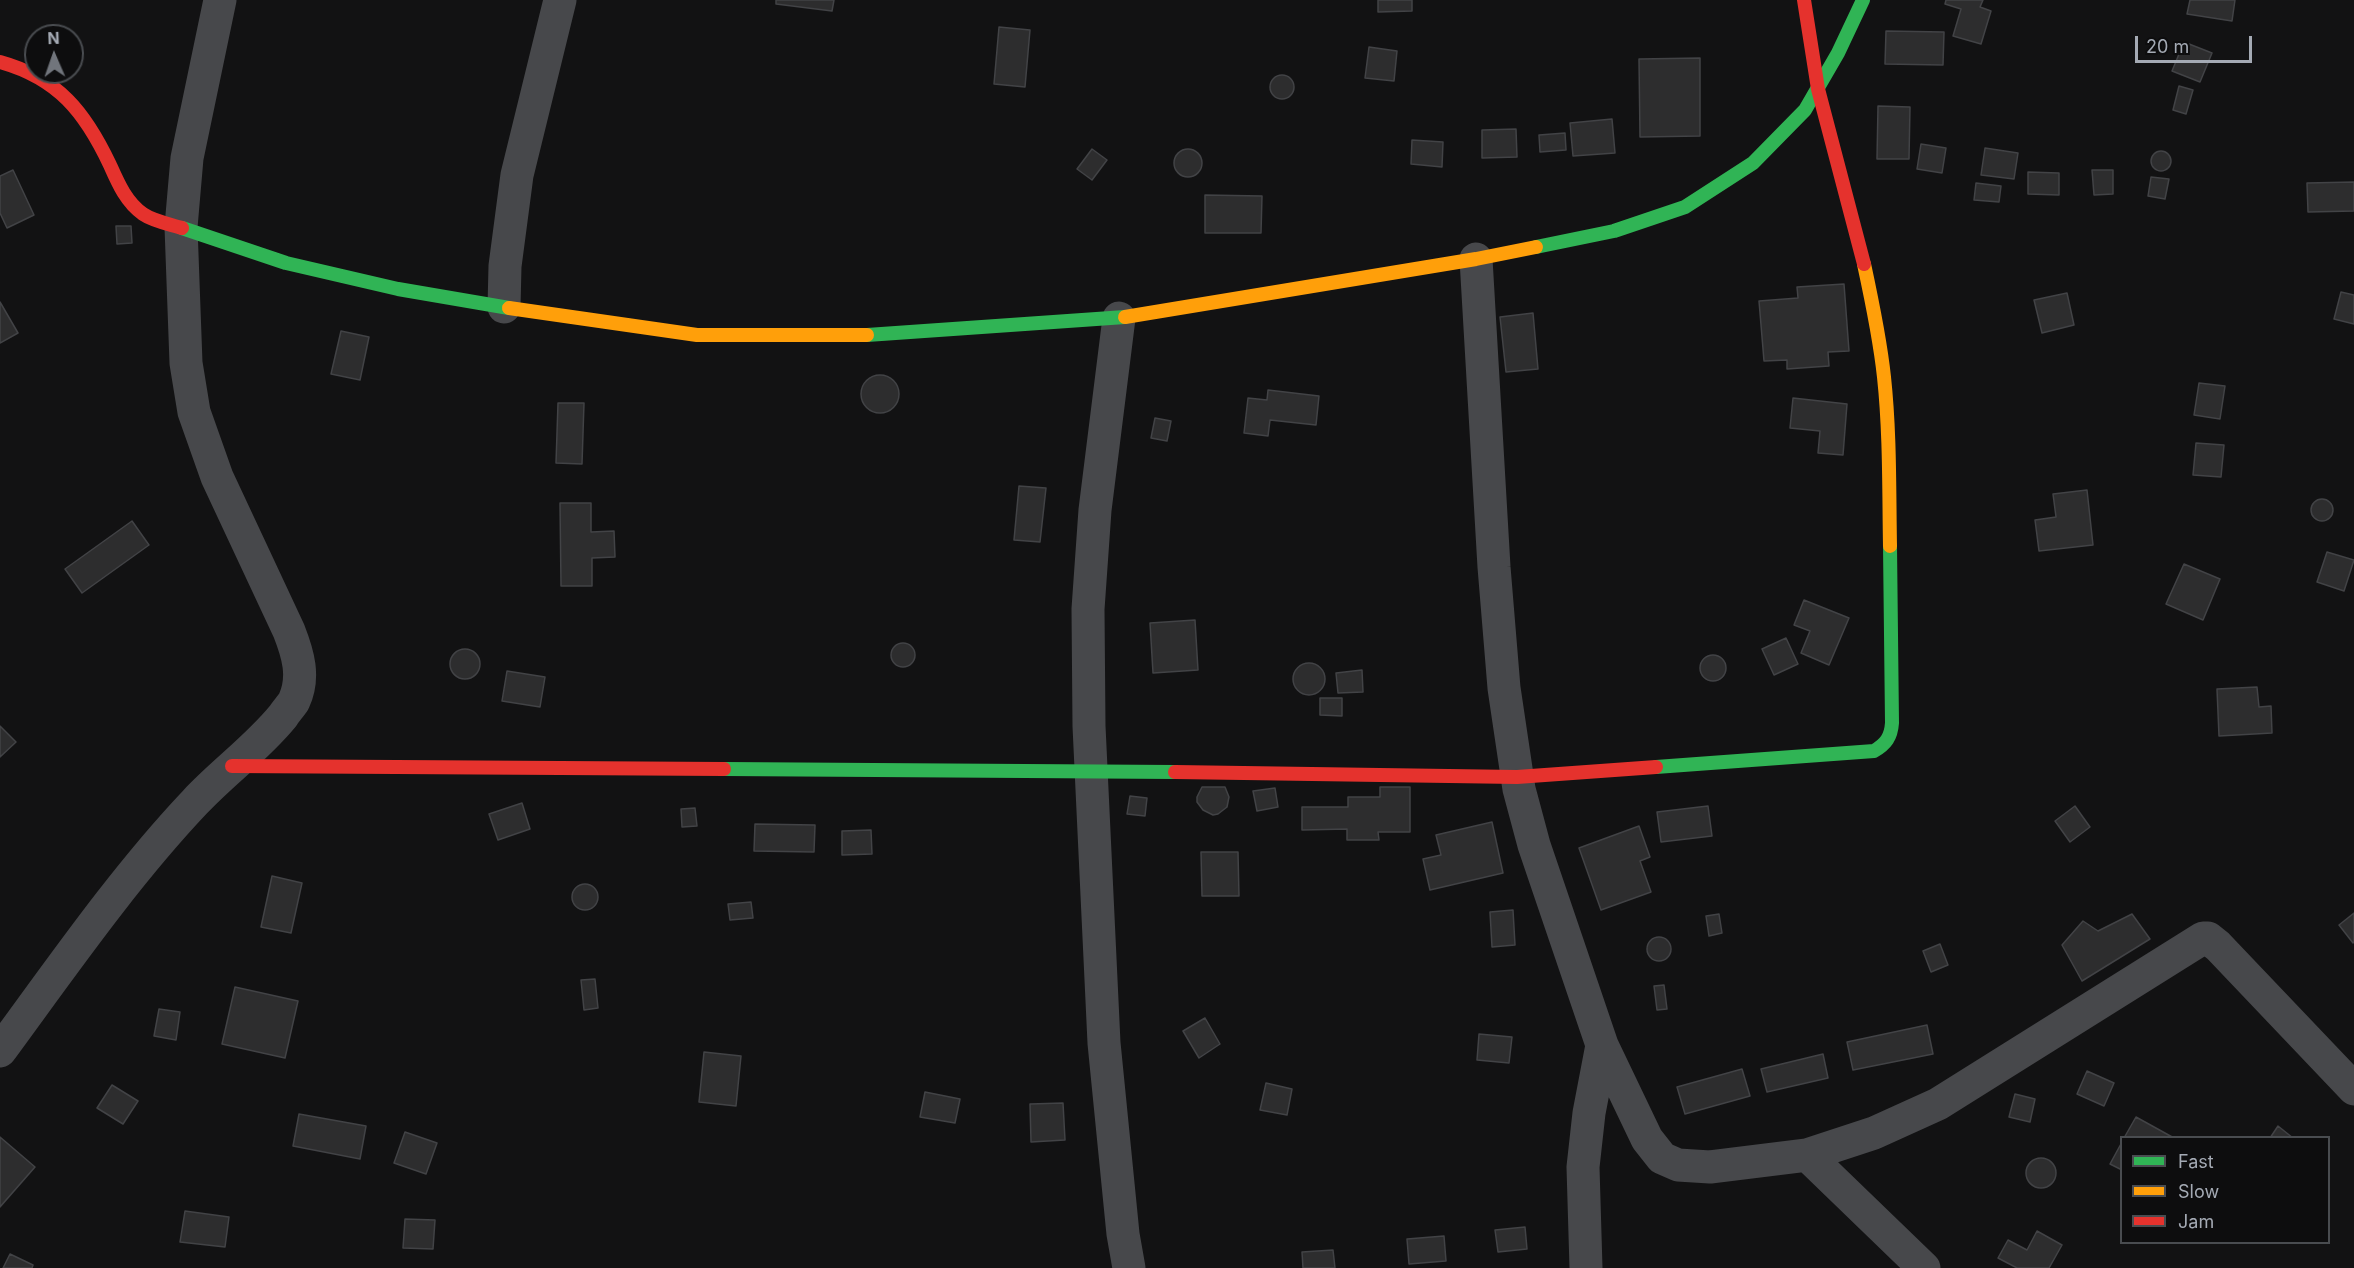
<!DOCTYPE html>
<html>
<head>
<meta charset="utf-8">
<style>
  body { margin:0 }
  #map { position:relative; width:2354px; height:1268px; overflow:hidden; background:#121213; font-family:Inter,sans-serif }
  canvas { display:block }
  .legend { position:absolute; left:2120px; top:1136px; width:210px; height:108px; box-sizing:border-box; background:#0d0d0e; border:2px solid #494c50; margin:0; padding:8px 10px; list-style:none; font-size:18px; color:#a4aab4 }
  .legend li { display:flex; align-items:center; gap:12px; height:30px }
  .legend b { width:30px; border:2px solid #494c50 }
  .north { position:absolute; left:24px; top:24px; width:60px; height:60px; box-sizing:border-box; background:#0d0d0e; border:2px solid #494c50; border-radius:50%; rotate:358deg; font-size:16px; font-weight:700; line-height:24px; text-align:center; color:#a4aab4 }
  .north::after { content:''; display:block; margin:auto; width:21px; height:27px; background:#71757c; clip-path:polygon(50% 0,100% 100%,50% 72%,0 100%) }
  .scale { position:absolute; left:2135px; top:36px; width:117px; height:27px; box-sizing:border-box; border:3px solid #a4aab4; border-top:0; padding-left:8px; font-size:18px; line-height:21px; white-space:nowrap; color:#a4aab4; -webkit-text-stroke:4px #0d0d0e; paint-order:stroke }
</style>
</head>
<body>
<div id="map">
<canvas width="2354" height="1268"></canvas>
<ul class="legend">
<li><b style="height:8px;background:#30b455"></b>Fast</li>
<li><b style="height:8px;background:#ff9f0a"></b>Slow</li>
<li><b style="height:8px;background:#e5322d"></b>Jam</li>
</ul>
<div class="north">N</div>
<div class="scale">20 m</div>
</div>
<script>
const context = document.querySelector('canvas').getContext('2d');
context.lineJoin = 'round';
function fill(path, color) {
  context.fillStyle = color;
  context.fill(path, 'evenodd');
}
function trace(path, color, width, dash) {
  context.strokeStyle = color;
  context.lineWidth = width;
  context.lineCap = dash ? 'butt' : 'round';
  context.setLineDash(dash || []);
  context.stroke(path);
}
const building = new Path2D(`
  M776 0H834L832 11 776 4Z
  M1378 0H1412V11L1378 12Z
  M1946 0H1983L1980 7 1991 11 1981 44 1953 36 1961 9 1945 4Z
  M2190 0H2235L2232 21 2187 14Z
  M999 27 1030 30 1025 87 994 84Z
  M1886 31 1944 32 1943 65 1885 64Z
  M2184 42 2212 53 2200 82 2172 71Z
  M1369 47 1397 51 1394 81 1365 78Z
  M1700 58V136L1640 137 1639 59Z
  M1270 87a12 12 0 1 1 24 0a12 12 0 1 1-24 0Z
  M2179 86 2193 90 2186 114 2173 110Z
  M1878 106 1910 107 1909 159H1877Z
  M1612 119 1615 153 1573 156 1570 123Z
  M1516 129 1517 157 1482 158V130Z
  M1565 133 1566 150 1540 152 1539 135Z
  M1412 140 1443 142 1442 167 1411 164Z
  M1921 144 1946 148 1942 173 1917 169Z
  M1985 148 2018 153 2014 179 1981 175Z
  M1174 163a14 14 0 1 1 28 0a14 14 0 1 1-28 0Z
  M1092 149 1107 160 1092 180 1077 169Z
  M2151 161a10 10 0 1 1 20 0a10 10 0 1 1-20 0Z
  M13 170 34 215 7 228 0 213V176Z
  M2092 170H2113V194L2094 195Z
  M2028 172 2059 173V195L2028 194Z
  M2151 177 2169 179 2165 199 2148 196Z
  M2354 182V211L2308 212 2307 183Z
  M1976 183 2001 186 1999 202 1974 200Z
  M1205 195 1262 196 1261 233H1205Z
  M116 226H131L132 243 117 244Z
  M1844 284 1849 351 1828 352 1829 366 1787 369V360L1764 361 1759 301 1798 298 1797 287Z
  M2341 292 2354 295V324L2334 319Z
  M2067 293 2074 325 2042 333 2034 300Z
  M0 302 18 333 0 343Z
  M1533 313 1538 369 1506 372 1500 317Z
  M341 331 369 337 360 380 331 374Z
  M861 394a19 19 0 1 1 38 0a19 19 0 1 1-38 0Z
  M2199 383 2225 386 2220 419 2194 415Z
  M1268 390 1319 396 1316 425 1270 420 1268 436 1244 433 1248 398 1267 400Z
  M1793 398 1847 404 1843 455 1818 453 1820 431 1790 428Z
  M558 403H584L582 464 556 463Z
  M1155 418 1171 421 1167 441 1151 438Z
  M2196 443 2224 445 2221 477 2193 475Z
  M1019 486 1046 488 1040 542 1014 540Z
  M2087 490 2093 545 2039 551 2035 520 2056 517 2053 494Z
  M2311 510a11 11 0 1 1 22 0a11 11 0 1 1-22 0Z
  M560 503H591V532L614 531 615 557 592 558V586H561Z
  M132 521 149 545 82 593 65 569Z
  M2327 552 2354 560 2344 591 2317 582Z
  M2184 564 2220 579 2203 620 2166 604Z
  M1804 600 1849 618 1829 665 1801 653 1810 631 1794 625Z
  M1195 620 1198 670 1153 673 1150 623Z
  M1786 638 1798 664 1774 675 1762 649Z
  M891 655a12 12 0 1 1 24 0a12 12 0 1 1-24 0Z
  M450 664a15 15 0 1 1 30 0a15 15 0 1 1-30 0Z
  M1700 668a13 13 0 1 1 26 0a13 13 0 1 1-26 0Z
  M1293 679a16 16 0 1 1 32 0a16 16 0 1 1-32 0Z
  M1362 670 1363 692 1338 693 1336 673Z
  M507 671 545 677 540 707 502 701Z
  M2257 687 2259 707 2271 706 2272 733 2219 736 2217 689Z
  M1320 698H1342V716L1320 715Z
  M0 726 16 742 0 757Z
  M1202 787H1225L1229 797 1227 807 1218 814 1213 815 1203 810 1197 802V797Z
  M1380 787H1410V832H1378L1379 840H1347V829L1302 830V807H1348V797H1380Z
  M1275 788 1278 807 1257 811 1253 791Z
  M1130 796 1147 798 1145 816 1127 814Z
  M522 803 530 829 498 840 489 814Z
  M1708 806 1712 836 1661 842 1657 812Z
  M2075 806 2090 827 2070 842 2055 821Z
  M695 808 697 826 682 827 681 809Z
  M1492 822 1503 873 1430 890 1423 859 1441 855 1436 835Z
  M755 824 815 825 814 852 754 851Z
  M1639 826 1650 857 1640 861 1651 892 1601 910 1579 848Z
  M871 830 872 854 842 855V831Z
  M1201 852H1238L1239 896H1202Z
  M272 876 302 883 291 933 261 927Z
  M572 897a13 13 0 1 1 26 0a13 13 0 1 1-26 0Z
  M751 902 753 918 730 920 728 904Z
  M1513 910 1515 945 1492 947 1490 912Z
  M2354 913V942L2353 943 2339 925Z
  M1719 914 1722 933 1709 936 1706 916Z
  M2132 914 2150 939 2082 981 2062 945 2083 921 2098 931Z
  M1647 949a12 12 0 1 1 24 0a12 12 0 1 1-24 0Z
  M1940 944 1948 965 1931 972 1923 951Z
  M595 979 598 1008 584 1010 581 980Z
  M1664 985 1667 1009 1657 1010 1654 986Z
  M235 987 298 1001 285 1058 222 1044Z
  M159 1009 180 1012 176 1040 154 1036Z
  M1205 1018 1220 1044 1199 1058 1183 1031Z
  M1927 1025 1933 1054 1853 1070 1847 1042Z
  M1479 1034 1512 1037 1509 1063 1477 1060Z
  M704 1052 741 1056 736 1106 699 1102Z
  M1823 1054 1828 1078 1767 1092 1761 1069Z
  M1742 1069 1750 1096 1685 1114 1677 1087Z
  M2087 1071 2114 1083 2104 1106 2077 1094Z
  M1266 1083 1292 1089 1287 1115 1260 1110Z
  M112 1085 138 1101 123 1124 97 1108Z
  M925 1092 960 1099 955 1123 920 1117Z
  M2015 1094 2035 1099 2030 1122 2009 1117Z
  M1063 1103 1065 1140 1031 1142 1030 1104Z
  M299 1114 366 1126 360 1159 293 1146Z
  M2136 1117 2174 1138H2124Z
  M2278 1126 2293 1138H2270Z
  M405 1132 437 1143 426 1174 394 1163Z
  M0 1137 35 1167 0 1207Z
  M2122 1142V1170L2110 1164Z
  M2026 1173a15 15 0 1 1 30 0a15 15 0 1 1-30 0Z
  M185 1211 229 1217 225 1247 180 1242Z
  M405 1219 435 1220 433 1249 403 1248Z
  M1525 1227 1527 1249 1498 1252 1495 1230Z
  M2037 1231 2062 1245 2049 1268H2017L1998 1258 2008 1240 2027 1250Z
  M1444 1236 1446 1261 1409 1264 1407 1239Z
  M1333 1250 1335 1268H1303L1302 1252Z
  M10 1254 33 1265 32 1268H3Z`);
const street = new Path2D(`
  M1476 259 1494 567 1504 688 1519 789 1534 845 1602 1045 1647 1139 1662 1158 1678 1165 1710 1167 1807 1155 1874 1133 1938 1104 2203 938H2208L2218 946 2354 1089
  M504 307 505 266 517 175 560 0
  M1119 318 1095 510 1088 609 1089 726 1104 1043 1123 1234 1129 1268
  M0 1051C61 968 124 877 195 802 223 772 257 748 283 716 286 711 291 706 294 701 305 677 298 654 289 631L217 477 194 412 186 363 181 227 187 158 220 0
  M1807 1155 1924 1268
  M1586 1268 1583 1167 1589 1113 1602 1045`);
const fast = new Path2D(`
  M182 228 286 263 398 289 509 308
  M1536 247 1614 231 1685 207 1753 163 1805 110 1838 53 1863 0
  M867 335 1125 317
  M1656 767 1874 751C1886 744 1891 737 1892 723L1890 546
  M724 769 1175 772`);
const slow = new Path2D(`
  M1864 264C1872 301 1880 339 1884 377 1890 433 1889 490 1890 546
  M509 308 697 335H867
  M1125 317 1476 259 1536 247`);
const jam = new Path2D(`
  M1804 0 1818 89 1864 264
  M0 62C58 78 85 112 110 165 118 183 126 202 143 214 153 221 169 224 182 228
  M232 766 724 769
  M1175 772 1517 777 1656 767`);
fill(building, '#2d2d2e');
trace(building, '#424346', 1.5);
trace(street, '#47484b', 33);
trace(fast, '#30b455', 14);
trace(slow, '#ff9f0a', 14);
trace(jam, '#e5322d', 14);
</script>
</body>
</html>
